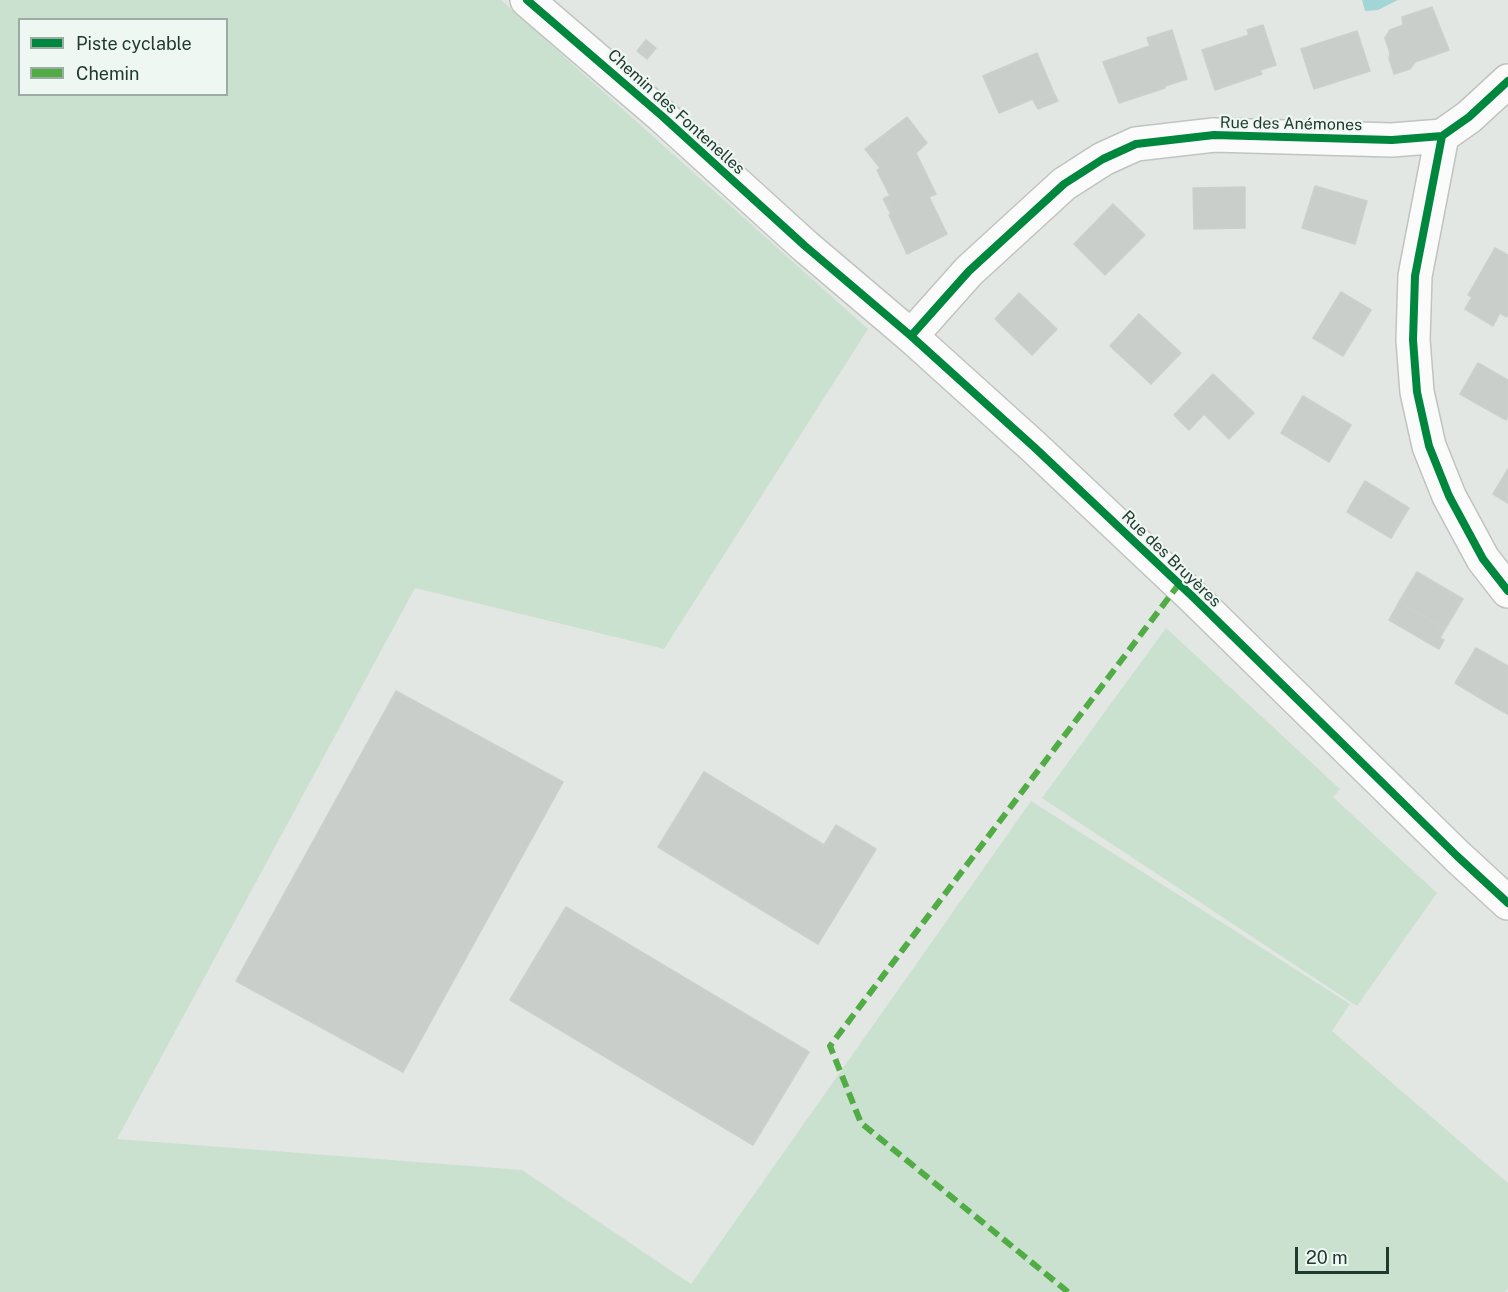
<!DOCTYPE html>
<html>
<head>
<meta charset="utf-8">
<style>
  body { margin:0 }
  #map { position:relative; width:1508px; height:1292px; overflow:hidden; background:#e2e7e4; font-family:"Public Sans",sans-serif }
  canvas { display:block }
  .legend { position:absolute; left:18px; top:18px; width:210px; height:78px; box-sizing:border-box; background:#eff7f2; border:2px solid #9caba4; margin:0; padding:8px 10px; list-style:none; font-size:18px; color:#203a30 }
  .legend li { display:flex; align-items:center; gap:12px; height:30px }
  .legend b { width:30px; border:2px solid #9caba4 }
  .scale { position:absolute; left:1295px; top:1247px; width:94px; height:27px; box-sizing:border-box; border:3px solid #203a30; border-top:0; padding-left:8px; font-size:18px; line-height:21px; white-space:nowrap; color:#203a30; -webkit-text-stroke:4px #eff7f2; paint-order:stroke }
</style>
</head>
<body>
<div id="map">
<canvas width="1508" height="1292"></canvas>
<ul class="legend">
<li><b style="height:8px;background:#00873e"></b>Piste cyclable</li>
<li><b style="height:8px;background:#52ac45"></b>Chemin</li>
</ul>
<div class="scale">20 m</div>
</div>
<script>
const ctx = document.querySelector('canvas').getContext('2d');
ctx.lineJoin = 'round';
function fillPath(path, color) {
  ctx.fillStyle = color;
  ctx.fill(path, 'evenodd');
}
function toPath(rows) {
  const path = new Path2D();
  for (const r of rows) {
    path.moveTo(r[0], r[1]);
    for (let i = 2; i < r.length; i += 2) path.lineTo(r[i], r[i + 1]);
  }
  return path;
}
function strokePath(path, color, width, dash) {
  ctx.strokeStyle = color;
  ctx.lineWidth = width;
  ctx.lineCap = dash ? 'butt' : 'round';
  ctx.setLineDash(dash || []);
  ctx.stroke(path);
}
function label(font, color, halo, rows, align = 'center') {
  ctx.font = font + ' "Public Sans",sans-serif';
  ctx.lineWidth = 4.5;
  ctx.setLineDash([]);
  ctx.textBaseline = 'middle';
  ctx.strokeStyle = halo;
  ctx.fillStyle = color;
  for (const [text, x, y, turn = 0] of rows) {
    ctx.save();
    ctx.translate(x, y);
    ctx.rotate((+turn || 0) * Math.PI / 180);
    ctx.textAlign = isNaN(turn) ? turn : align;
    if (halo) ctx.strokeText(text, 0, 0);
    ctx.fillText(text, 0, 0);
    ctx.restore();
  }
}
fillPath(toPath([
  [0,0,501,0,868,329,664,649,415,588,117,1139,522,1170,691,1284,1031,801,1350,1004,1332,1031,1508,1183,1508,1289,1505,1292,0,1292],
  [20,20,226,20,226,94,20,94],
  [1166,628,1340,789,1333,797,1437,893,1357,1006,1042,798]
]), '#cae1cf');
fillPath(toPath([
  [1362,0,1398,0,1378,10,1365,11]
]), '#a2d6d6');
const building = toPath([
  [1432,7,1449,50,1415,62,1410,69,1394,74,1389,58,1390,53,1385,38,1390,30,1403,25,1402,17,1432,7],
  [1263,25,1276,65,1260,70,1262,74,1215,90,1202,50,1249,35,1247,30,1263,25],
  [1172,30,1187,79,1165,86,1165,88,1119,103,1103,62,1150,46,1147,38,1172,30],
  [1357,31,1370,71,1314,89,1301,49,1357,31],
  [646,40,656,48,647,59,637,51,646,40],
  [1037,53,1054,93,1034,102,1033,99,999,113,983,76,1037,53],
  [1054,93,1058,101,1038,109,1034,102,1054,93],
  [907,117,927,143,916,153,936,194,929,197,947,234,907,254,889,215,894,213,886,197,890,196,877,170,880,168,865,149,907,117],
  [1315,186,1367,201,1355,244,1302,228,1315,186],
  [1245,187,1245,228,1194,229,1193,188,1245,187],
  [886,197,894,213,891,214,883,199,886,197],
  [1113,204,1145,235,1105,275,1074,244,1113,204],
  [1495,248,1508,255,1508,314,1506,317,1500,313,1493,326,1465,309,1472,297,1468,295,1495,248],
  [1341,292,1371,310,1343,356,1313,338,1341,292],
  [1019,293,1057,329,1032,355,995,319,1019,293],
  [1139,314,1181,353,1151,384,1110,346,1139,314],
  [1478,363,1508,380,1508,416,1506,420,1460,394,1478,363],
  [1213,374,1254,413,1229,439,1204,414,1189,430,1174,415,1213,374],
  [1303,396,1351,425,1329,462,1281,433,1303,396],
  [1508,469,1508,503,1493,494,1508,469],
  [1365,481,1409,508,1391,538,1347,512,1365,481],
  [1417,572,1463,599,1445,629,1399,602,1417,572],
  [1399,602,1445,629,1440,638,1444,640,1439,649,1389,620,1399,602],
  [1476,648,1508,666,1508,696,1500,710,1455,683,1476,648],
  [396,691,563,782,403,1072,236,981,396,691],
  [1508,696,1508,714,1500,710,1508,696],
  [704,772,824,845,836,825,876,849,818,944,658,847,704,772],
  [566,907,809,1052,753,1145,510,1000,566,907]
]);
fillPath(building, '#c9cecb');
strokePath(building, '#cad0cd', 1.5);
const street = toPath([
  [527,0,662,116,805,246,911,336,1034,447,1193,597,1457,856,1508,903],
  [1442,136,1415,276,1413,340,1417,392,1429,446,1449,496,1483,559,1508,591],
  [911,336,969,271,1064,184,1103,159,1136,144,1214,135,1392,140,1442,136,1469,117,1508,81]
]);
strokePath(street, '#bfc4c1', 36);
strokePath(street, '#fbfbfb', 33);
strokePath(toPath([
  [1068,1292,861,1123,830,1046,1179,584]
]), '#52ac45', 6, [12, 6]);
strokePath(toPath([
  [527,0,662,116,805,246,911,336,1034,447,1193,597,1457,856,1508,903],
  [1442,136,1415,276,1413,340,1417,392,1429,446,1449,496,1483,559,1508,591],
  [911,336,969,271,1064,184,1103,159,1136,144,1214,135,1392,140,1442,136,1469,117,1508,81]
]), '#00873e', 8);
label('16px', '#203a30', '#eff7f2', [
  ["Chemin des Fontenelles",676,112,42],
  ["Rue des Anémones",1291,124,1],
  ["Rue des Bruyères",1171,559,44]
]);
</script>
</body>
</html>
